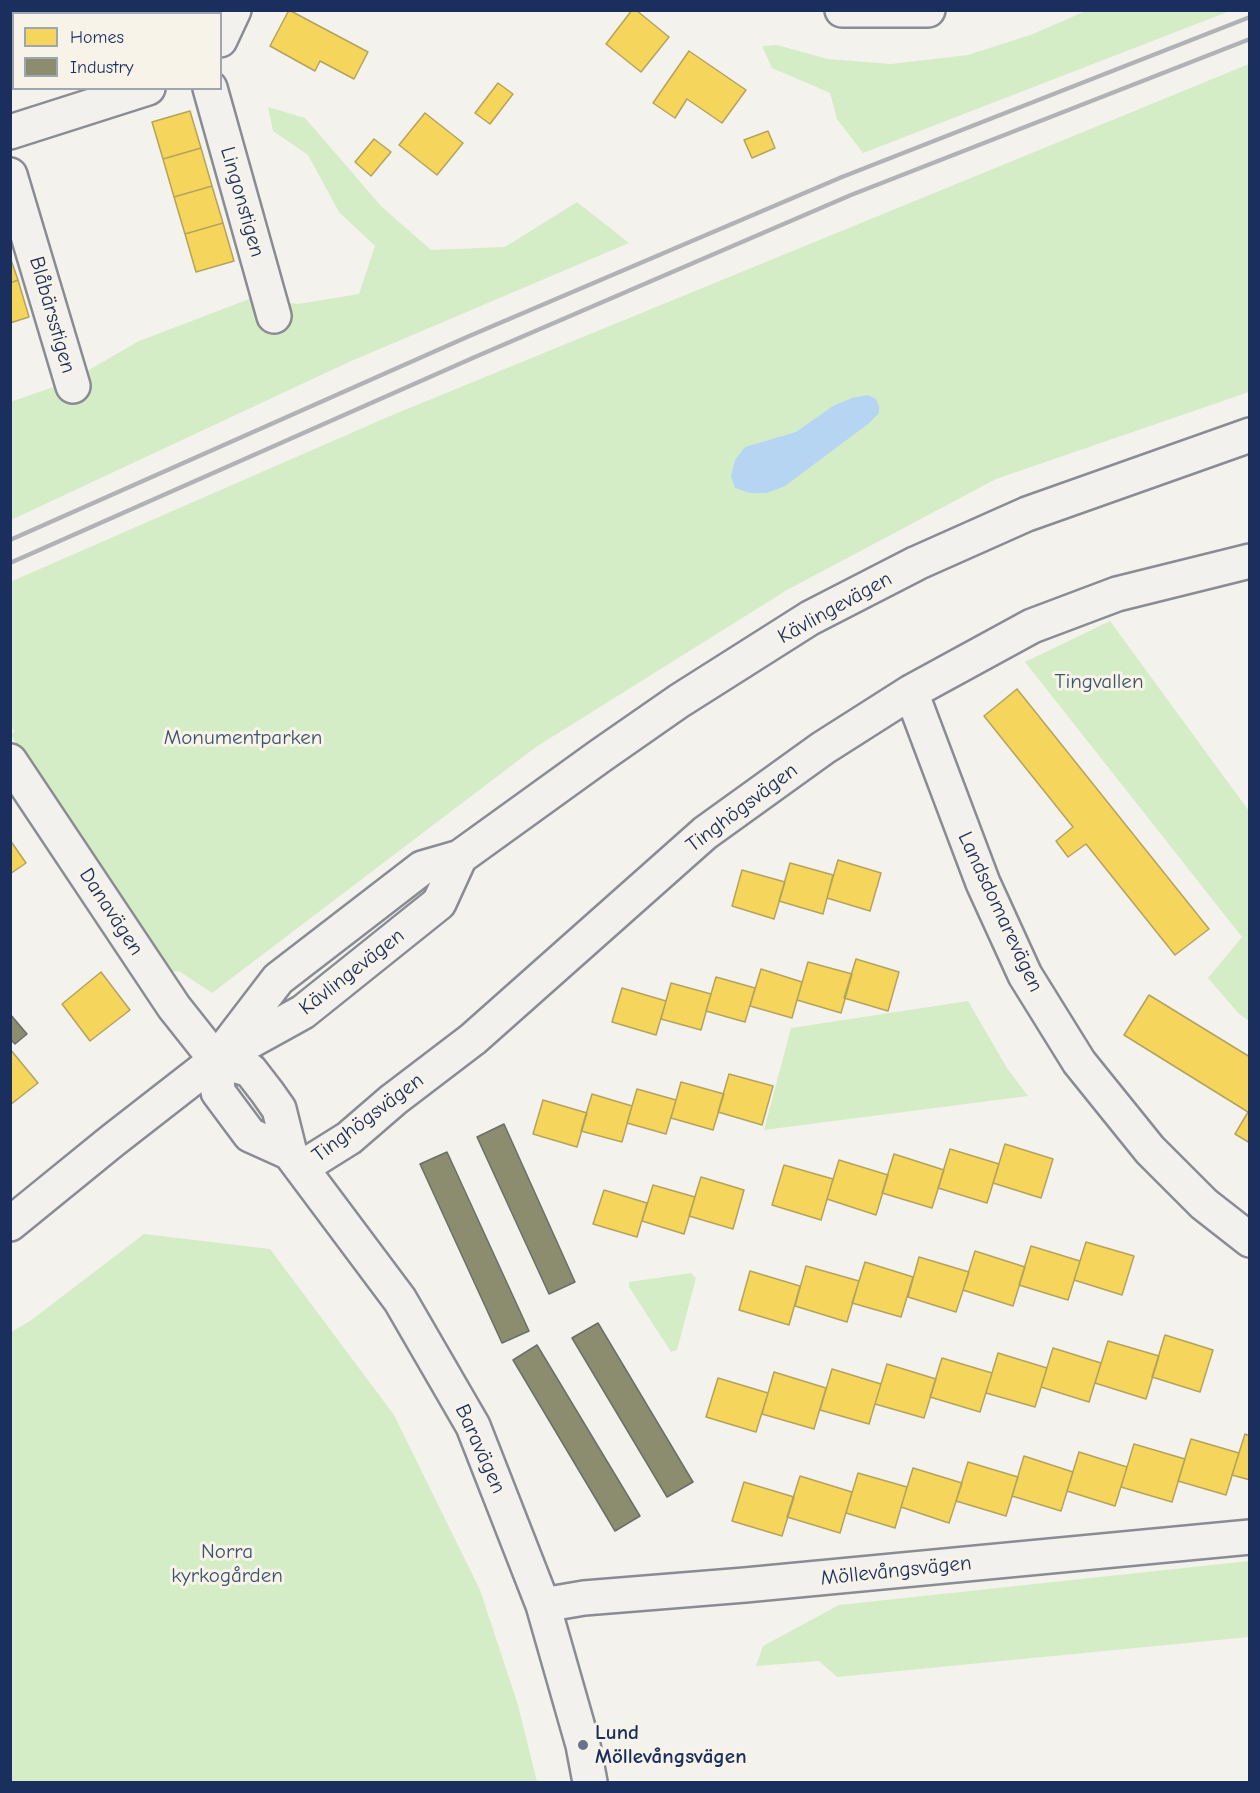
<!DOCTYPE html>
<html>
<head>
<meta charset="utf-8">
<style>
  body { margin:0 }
  #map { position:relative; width:1260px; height:1793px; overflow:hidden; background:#f4f2ec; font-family:"Comic Neue",sans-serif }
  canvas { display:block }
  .frame { position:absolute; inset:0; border:12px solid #1b2f5e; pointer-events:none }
  .legend { position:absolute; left:12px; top:12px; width:210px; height:78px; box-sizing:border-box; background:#f7f3e8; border:2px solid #9fa5b1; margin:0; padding:8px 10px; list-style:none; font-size:18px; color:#1b2f5e }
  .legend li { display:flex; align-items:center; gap:12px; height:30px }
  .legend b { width:30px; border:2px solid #9fa5b1 }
</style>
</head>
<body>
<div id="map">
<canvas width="1260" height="1793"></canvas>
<div class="frame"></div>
<ul class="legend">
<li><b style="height:16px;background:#f6d55c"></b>Homes</li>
<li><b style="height:16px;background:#8c8c6e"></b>Industry</li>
</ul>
</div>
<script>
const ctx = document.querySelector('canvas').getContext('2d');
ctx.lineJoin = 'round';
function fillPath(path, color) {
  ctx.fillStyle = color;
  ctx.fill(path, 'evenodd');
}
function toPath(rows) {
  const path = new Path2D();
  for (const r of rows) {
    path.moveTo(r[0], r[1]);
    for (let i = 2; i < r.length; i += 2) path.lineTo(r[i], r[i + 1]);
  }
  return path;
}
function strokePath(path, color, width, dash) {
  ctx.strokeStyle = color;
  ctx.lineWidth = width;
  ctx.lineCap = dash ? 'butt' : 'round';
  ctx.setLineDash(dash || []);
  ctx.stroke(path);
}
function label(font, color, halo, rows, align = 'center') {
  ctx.font = font + ' "Comic Neue",sans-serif';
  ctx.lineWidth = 6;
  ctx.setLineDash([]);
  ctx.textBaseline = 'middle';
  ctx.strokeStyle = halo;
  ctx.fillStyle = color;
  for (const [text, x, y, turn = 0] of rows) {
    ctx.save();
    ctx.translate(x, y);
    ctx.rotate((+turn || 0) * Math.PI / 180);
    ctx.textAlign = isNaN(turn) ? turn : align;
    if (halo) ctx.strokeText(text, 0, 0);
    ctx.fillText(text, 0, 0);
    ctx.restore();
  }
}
fillPath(toPath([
  [1088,10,1230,11,863,153,837,119,830,93,772,68,762,46,777,45,828,59,891,64,968,55,1033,34],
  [1249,64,1249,392,996,479,787,590,536,747,212,993,179,971,170,972,23,756,11,734,15,732,10,725,10,582,390,416],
  [268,107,305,118,382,207,431,250,505,247,577,202,629,243,349,362,11,520,10,402,68,382,139,341,252,298,298,304,359,294,375,246,339,212,308,155,273,131],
  [1110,621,1249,811,1249,1021,1239,1014,1208,978,1242,937,1025,662],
  [968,1001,1007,1068,1028,1096,764,1130,791,1028],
  [144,1234,270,1249,394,1415,480,1590,518,1705,537,1782,11,1782,11,1332,30,1321],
  [691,1273,696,1278,677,1350,671,1352,629,1287,629,1282],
  [1249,1561,1249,1637,837,1677,819,1661,756,1666,763,1646,839,1605]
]), '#d4edc7');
fillPath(toPath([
  [868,395,876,399,879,406,879,413,868,424,785,486,767,493,750,493,735,488,731,476,735,460,745,447,796,432,833,406,852,398]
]), '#b6d5f3');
const homes = toPath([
  [289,10,368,52,354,79,320,61,315,71,270,46,289,10],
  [632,10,636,10,669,37,641,72,606,44,632,10],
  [689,51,746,90,722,123,687,99,675,118,653,103,689,51],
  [498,83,513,94,490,124,475,113,498,83],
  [190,111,201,148,163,159,152,122,190,111],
  [425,113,463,143,437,175,399,145,425,113],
  [768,131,775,148,752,158,744,140,768,131],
  [374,139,391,152,371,176,355,162,374,139],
  [201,148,212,186,174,197,163,159,201,148],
  [212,186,223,223,185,234,174,197,212,186],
  [223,223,234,261,196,272,185,234,223,223],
  [10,257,18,280,10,283,10,257],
  [18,280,29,317,10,323,10,283,18,280],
  [1017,689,1209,929,1175,955,1086,844,1068,857,1056,841,1073,827,984,716,1017,689],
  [10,840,26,863,10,874,10,840],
  [838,860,881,873,870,911,827,898,838,860],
  [790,863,833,875,823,914,779,901,790,863],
  [742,870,785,882,774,919,732,906,742,870],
  [856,959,899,972,888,1011,844,998,856,959],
  [808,962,852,974,841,1013,797,1000,808,962],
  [761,969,802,982,792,1018,750,1006,761,969],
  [101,972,130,1010,90,1041,62,1004,101,972],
  [716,977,755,988,745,1022,706,1011,716,977],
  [671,983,711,994,701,1030,661,1019,671,983],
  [622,988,666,1001,656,1035,612,1022,622,988],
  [1149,995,1250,1057,1250,1143,1235,1134,1248,1112,1124,1035,1149,995],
  [10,1049,38,1083,10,1105,10,1049],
  [729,1074,773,1086,762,1125,718,1112,729,1074],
  [681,1082,724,1094,713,1130,671,1118,681,1082],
  [637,1089,676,1100,666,1134,627,1123,637,1089],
  [592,1094,632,1106,622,1142,581,1131,592,1094],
  [543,1100,587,1113,577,1147,533,1134,543,1100],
  [1005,1144,1053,1159,1041,1198,993,1183,1005,1144],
  [950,1149,999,1164,987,1203,938,1188,950,1149],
  [894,1154,944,1170,932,1208,882,1193,894,1154],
  [839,1160,888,1175,876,1215,827,1199,839,1160],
  [784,1165,833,1179,821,1220,772,1205,784,1165],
  [701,1177,744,1190,733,1229,689,1216,701,1177],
  [653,1185,695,1197,684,1234,642,1221,653,1185],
  [604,1190,647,1203,637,1237,593,1224,604,1190],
  [1086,1242,1134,1256,1122,1295,1074,1280,1086,1242],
  [1031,1246,1080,1261,1068,1300,1019,1285,1031,1246],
  [975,1251,1025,1267,1013,1306,963,1290,975,1251],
  [919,1257,969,1272,956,1312,908,1297,919,1257],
  [865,1262,913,1277,901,1317,852,1303,865,1262],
  [806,1266,859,1281,847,1322,795,1306,806,1266],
  [750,1271,800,1286,789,1325,739,1310,750,1271],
  [1165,1335,1213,1350,1200,1392,1152,1377,1165,1335],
  [1108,1341,1159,1356,1146,1399,1095,1383,1108,1341],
  [1053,1348,1101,1363,1089,1402,1041,1387,1053,1348],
  [998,1353,1047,1368,1035,1407,986,1393,998,1353],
  [942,1358,992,1373,980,1412,930,1397,942,1358],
  [887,1364,936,1379,924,1418,875,1404,887,1364],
  [832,1369,881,1384,869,1424,820,1410,832,1369],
  [774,1372,826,1388,814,1429,762,1414,774,1372],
  [718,1378,768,1393,756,1432,706,1417,718,1378],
  [1245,1434,1250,1436,1250,1480,1232,1475,1245,1434],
  [1191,1439,1239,1453,1226,1495,1178,1481,1191,1439],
  [1134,1444,1185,1459,1172,1502,1121,1487,1134,1444],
  [1079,1452,1127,1467,1115,1506,1067,1491,1079,1452],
  [1024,1456,1073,1472,1061,1511,1012,1496,1024,1456],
  [968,1462,1018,1477,1006,1516,956,1501,968,1462],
  [913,1468,962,1483,949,1523,901,1507,913,1468],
  [858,1473,907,1487,895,1528,846,1513,858,1473],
  [800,1476,852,1492,840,1533,787,1517,800,1476],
  [744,1482,794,1497,782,1536,732,1521,744,1482]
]);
fillPath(homes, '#f6d55c');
strokePath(homes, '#b4a35d', 1.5);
const industry = toPath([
  [10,1014,27,1034,15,1044,10,1039,10,1014],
  [504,1124,575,1282,549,1294,477,1137,504,1124],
  [447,1152,529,1331,502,1343,420,1164,447,1152],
  [598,1323,693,1482,667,1497,572,1338,598,1323],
  [537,1345,640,1516,615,1531,513,1360,537,1345]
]);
fillPath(industry, '#8c8c6e');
strokePath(industry, '#6a7069', 1.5);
const minor = toPath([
  [220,40,234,10],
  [210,88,274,316],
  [10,132,148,88],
  [10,175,73,386],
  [911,692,983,883,1025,975,1079,1062,1150,1150,1204,1204,1250,1240],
  [10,761,174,1007,216,1060],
  [216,1060,250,1070,267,1092,279,1109,290,1153,400,1300,473,1426,543,1605,583,1745,590,1782],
  [216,1060,218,1092,250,1135,290,1153],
  [301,1168,349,1138,393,1100,473,1039,705,833,823,748,911,692,1032,626,1117,594,1250,561],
  [543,1605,584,1598,745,1585,1250,1537]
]);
const major = toPath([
  [842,10,928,10],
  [216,1060,278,979,422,868,460,857,600,756,679,701,810,618,917,563,1027,514,1250,435],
  [10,1224,112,1141,216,1060,303,1012,439,903,460,857]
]);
strokePath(minor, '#898c92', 38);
strokePath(major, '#898c92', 38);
strokePath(minor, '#f2f1ed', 33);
strokePath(major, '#f2f1ed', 33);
strokePath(toPath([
  [10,540,467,337,842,177,1250,17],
  [10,563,475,357,851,195,1250,39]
]), '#b1b2b5', 4.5);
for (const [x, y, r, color] of [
  [583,1745,6,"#677390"]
]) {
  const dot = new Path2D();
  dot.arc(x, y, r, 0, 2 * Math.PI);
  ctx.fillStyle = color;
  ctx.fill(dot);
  strokePath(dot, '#f7f3e8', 2);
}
label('21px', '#1b2f5e', '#f7f3e8', [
  ["Lingonstigen",242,202,74],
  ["Blåbärsstigen",52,315,74],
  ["Kävlingevägen",835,608,-29],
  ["Tinghögsvägen",742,808,-37],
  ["Danavägen",111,912,57],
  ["Landsdomarevägen",1000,912,65],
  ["Kävlingevägen",352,972,-38],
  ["Tinghögsvägen",368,1118,-37],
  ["Baravägen",480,1449,66],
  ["Möllevångsvägen",896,1571,-6]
]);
label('21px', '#3b546d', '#f7f3e8', [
  ["Tingvallen",1099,682],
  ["Monumentparken",243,738],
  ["Norra",227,1552],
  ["kyrkogården",227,1576]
]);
label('bold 21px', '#1b2f5e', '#f7f3e8', [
  ["Lund",595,1733],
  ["Möllevångsvägen",595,1757]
], 'left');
</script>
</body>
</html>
